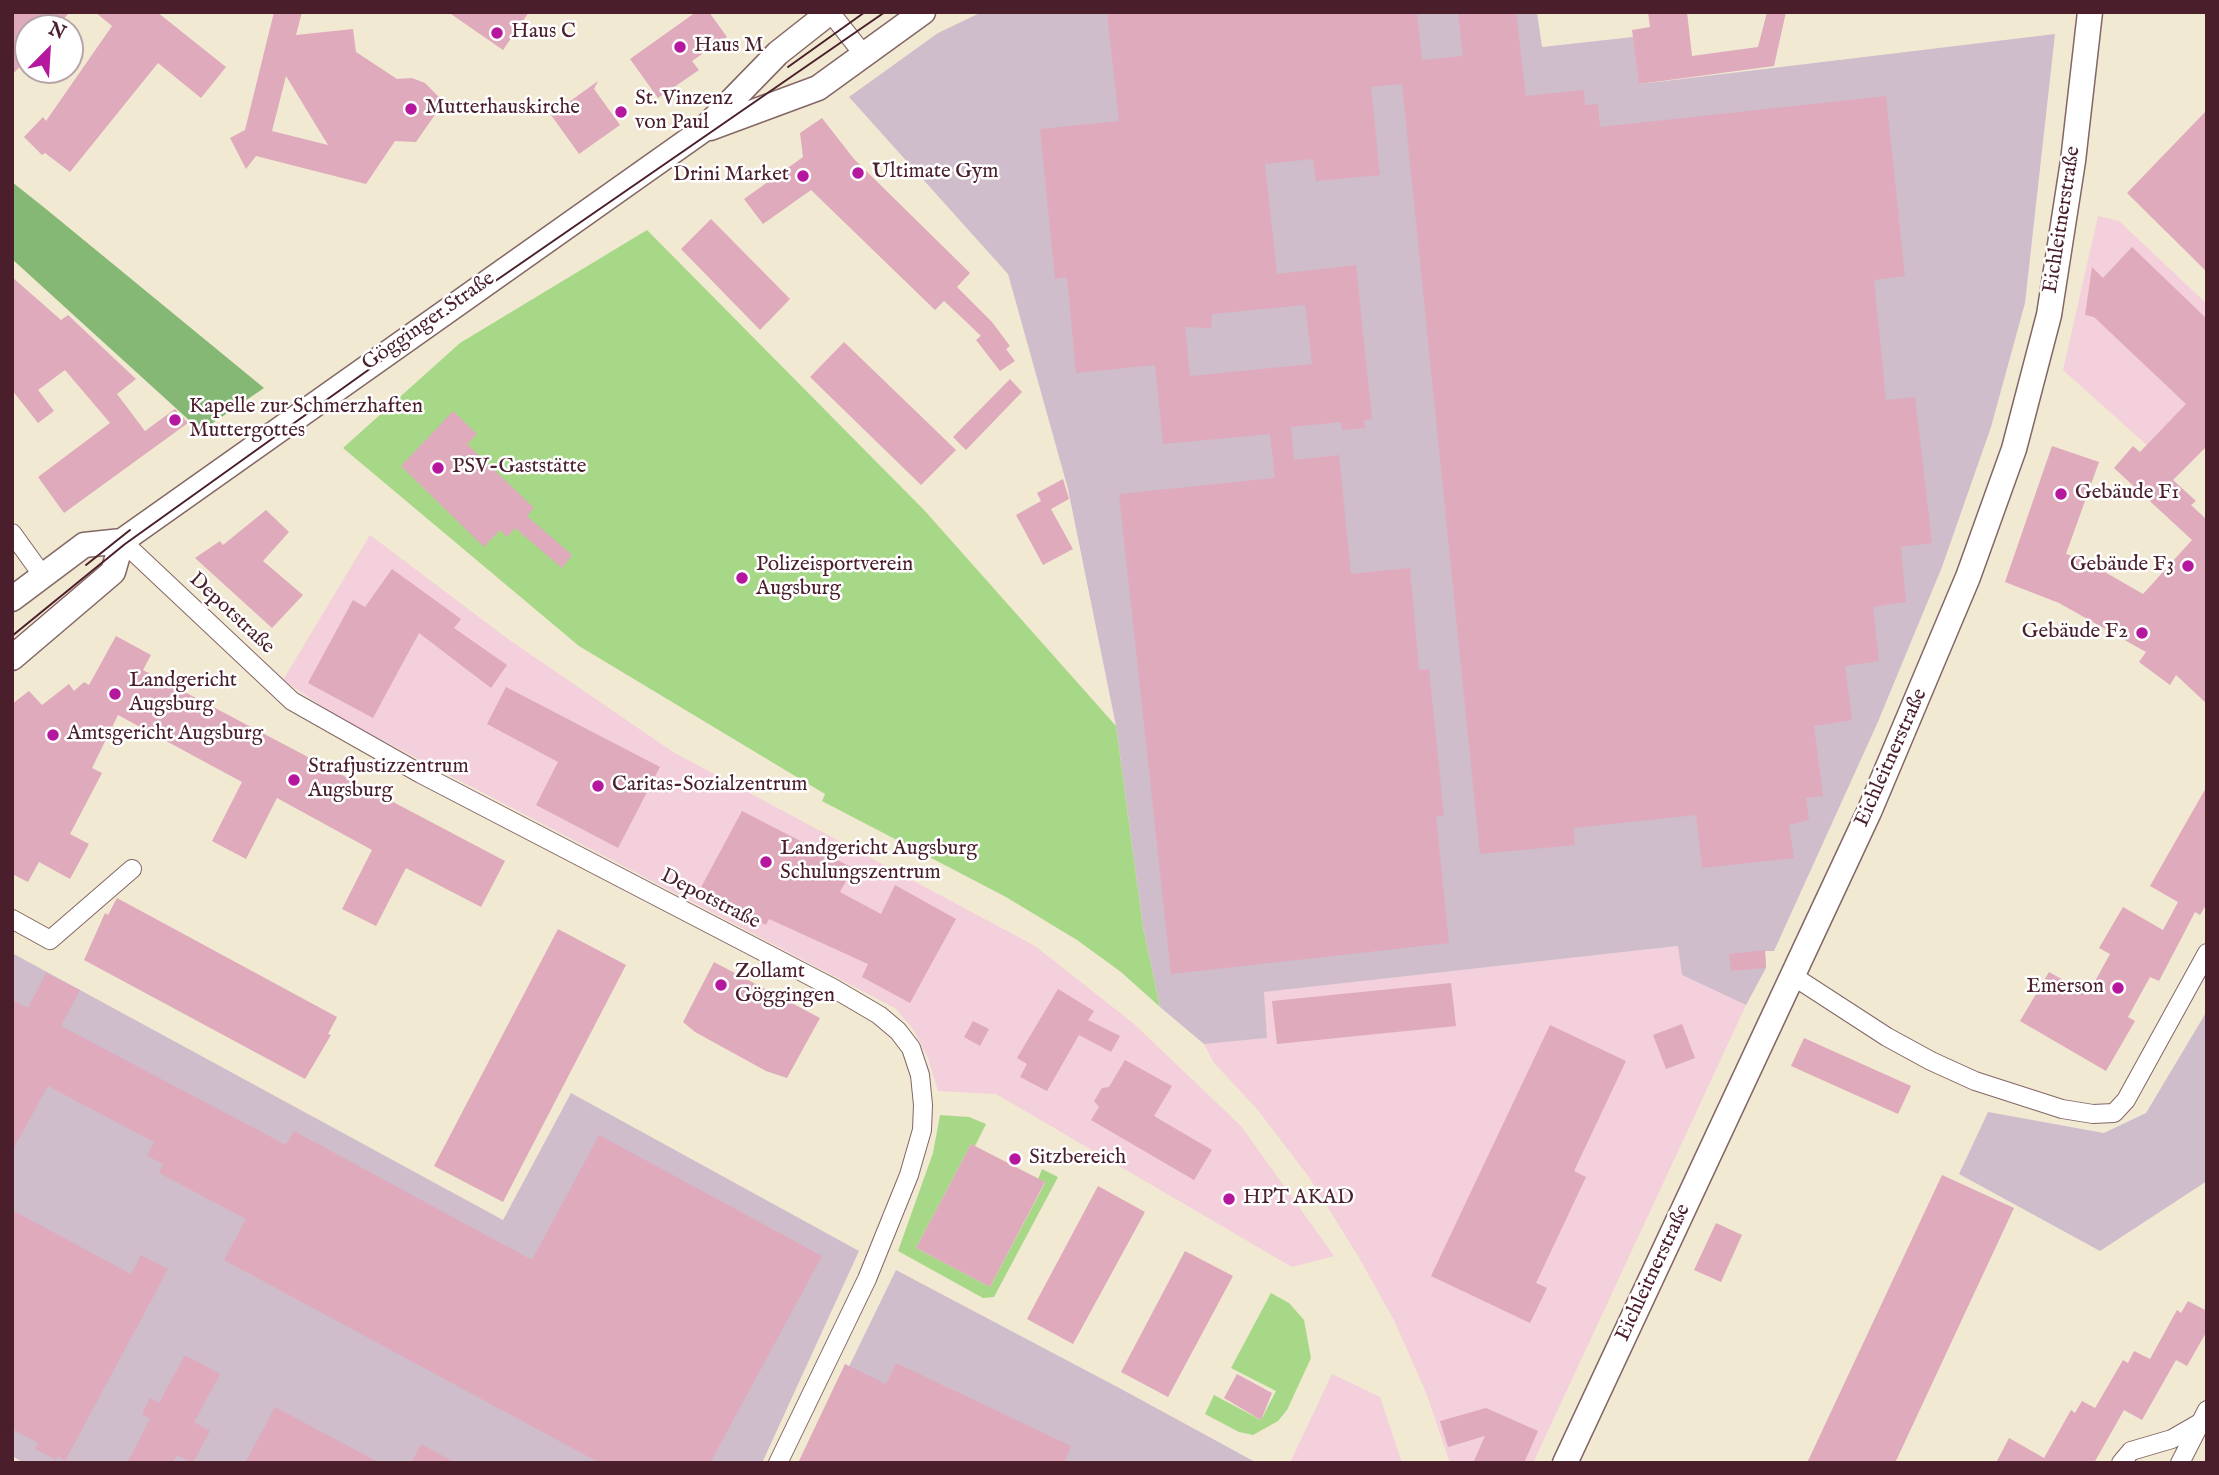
<!DOCTYPE html>
<html>
<head>
<meta charset="utf-8">
<style>
  body { margin:0 }
  #map { position:relative; width:2219px; height:1475px; overflow:hidden; background:#f1e9d2; font-family:"IM FELL English",serif }
  canvas { display:block }
  .frame { position:absolute; inset:0; border:14px solid #4a1f2b; pointer-events:none }
  .north { position:absolute; left:14px; top:14px; width:70px; height:70px; box-sizing:border-box; background:#fff; border:2px solid #b7a5aa; border-radius:50%; rotate:24deg; font-size:19px; font-weight:700; line-height:28px; text-align:center; color:#4a1f2b }
  .north::after { content:''; display:block; margin:auto; width:24px; height:32px; background:#b5179e; clip-path:polygon(50% 0,100% 100%,50% 72%,0 100%) }
</style>
</head>
<body>
<div id="map">
<canvas width="2219" height="1475"></canvas>
<div class="frame"></div>
<div class="north">N</div>
</div>
<script>
const ctx = document.querySelector('canvas').getContext('2d');
ctx.lineJoin = 'round';
function fillPath(path, color) {
  ctx.fillStyle = color;
  ctx.fill(path, 'evenodd');
}
function toPath(rows) {
  const path = new Path2D();
  for (const r of rows) {
    path.moveTo(r[0], r[1]);
    for (let i = 2; i < r.length; i += 2) path.lineTo(r[i], r[i + 1]);
  }
  return path;
}
function strokePath(path, color, width, dash) {
  ctx.strokeStyle = color;
  ctx.lineWidth = width;
  ctx.lineCap = dash ? 'butt' : 'round';
  ctx.setLineDash(dash || []);
  ctx.stroke(path);
}
function label(font, color, halo, rows, align = 'center') {
  ctx.font = font + ' "IM FELL English",serif';
  ctx.lineWidth = 5;
  ctx.setLineDash([]);
  ctx.textBaseline = 'middle';
  ctx.strokeStyle = halo;
  ctx.fillStyle = color;
  for (const [text, x, y, turn = 0] of rows) {
    ctx.save();
    ctx.translate(x, y);
    ctx.rotate((+turn || 0) * Math.PI / 180);
    ctx.textAlign = isNaN(turn) ? turn : align;
    if (halo) ctx.strokeText(text, 0, 0);
    ctx.fillText(text, 0, 0);
    ctx.restore();
  }
}
fillPath(toPath([
  [2098,216,2119,221,2207,304,2207,446,2179,474,2063,370],
  [370,535,508,639,673,752,1035,946,1133,1023,1241,1126,1334,1256,1292,1267,996,1094,938,1091,928,1058,913,1029,895,1008,338,717,283,680],
  [1679,946,1682,975,1746,1005,1533,1463,1450,1463,1427,1395,1394,1320,1358,1256,1309,1177,1257,1109,1214,1063,1204,1044,1267,1038,1263,992],
  [1332,1374,1380,1397,1402,1463,1290,1463]
]), '#f4cfdc');
fillPath(toPath([
  [982,12,1537,12,1542,47,1633,37,1640,84,2055,34,2025,303,1991,427,1942,567,1877,724,1774,951,1765,951,1766,968,1746,1005,1682,975,1678,946,1264,992,1267,1038,1204,1044,1160,1007,1143,927,1116,726,1068,489,1008,274,849,97,938,33],
  [12,953,503,1220,571,1093,859,1251,762,1463,24,1463,12,1456],
  [2207,1011,2207,1181,2100,1251,1959,1174,1988,1112,2104,1133,2146,1113],
  [896,1270,1123,1390,1257,1463,802,1463]
]), '#d0bdcc');
fillPath(toPath([
  [647,230,925,511,1116,726,1143,927,1160,1007,1121,972,1077,940,1006,897,822,801,825,794,579,646,343,448,460,343],
  [940,1115,969,1117,986,1124,975,1146,971,1144,916,1248,973,1278,990,1287,1045,1183,1038,1179,1042,1169,1058,1177,994,1297,983,1298,898,1251,933,1153],
  [1271,1293,1289,1303,1304,1320,1311,1358,1287,1410,1278,1421,1253,1435,1239,1432,1205,1414,1214,1395,1261,1420,1276,1391,1231,1368]
]), '#a7d887');
fillPath(toPath([
  [12,182,46,209,264,388,201,431,12,259]
]), '#85b874');
fillPath(toPath([
  [12,12,70,12,55,28,28,28,28,58,12,75],
  [95,12,157,12,226,67,201,98,158,63,70,172,45,153,42,155,24,137,43,117,46,121,112,26],
  [274,12,302,12,296,35,353,29,356,52,397,79,412,78,425,83,440,98,441,106,416,142,395,141,366,184,256,156,246,169,230,138,245,130],
  [286,76,328,145,272,131],
  [448,12,529,12,503,50],
  [696,12,709,12,727,37,692,61,699,70,658,98,630,59],
  [1107,12,1417,12,1422,60,1463,56,1458,12,1516,12,1526,96,1584,90,1585,105,1598,104,1600,127,1886,96,1905,276,1874,280,1886,400,1915,397,1932,543,1901,547,1906,602,1873,607,1879,661,1845,666,1852,720,1814,726,1823,796,1806,798,1809,820,1789,825,1794,858,1702,868,1696,815,1574,828,1575,845,1480,854,1402,84,1371,87,1380,175,1316,181,1313,159,1265,164,1277,274,1356,265,1372,419,1364,420,1365,428,1342,430,1341,422,1291,427,1294,460,1339,455,1351,574,1410,568,1419,670,1429,669,1444,816,1436,816,1449,943,1171,974,1119,494,1275,478,1270,434,1163,444,1155,365,1076,373,1067,277,1055,279,1040,129,1119,121],
  [1305,305,1312,364,1190,376,1185,327,1211,328,1212,314],
  [1648,12,1687,12,1692,56,1758,47,1767,12,1786,12,1774,66,1639,84,1632,30,1650,27],
  [598,81,594,89,620,125,579,154,551,115],
  [2207,110,2207,272,2127,193],
  [822,118,854,159,970,273,957,287,992,322,1010,346,1006,349,1015,361,1000,371,976,340,981,336,959,315,944,301,935,310,811,190,763,224,744,199,803,157,800,133],
  [711,219,790,299,760,330,681,249],
  [2132,247,2207,319,2207,446,2173,480,2196,501,2191,505,2207,520,2207,704,2176,675,2170,685,2139,662,2146,652,2059,603,2005,582,2052,446,2099,462,2066,554,2084,560,2143,594,2192,540,2114,468,2133,446,2140,452,2186,404,2094,317,2085,315,2092,267,2103,278],
  [12,277,61,320,68,315,136,379,117,394,145,431,175,409,188,423,64,513,38,477,110,423,65,370,38,390,54,411,38,423,12,390],
  [844,342,956,450,921,485,810,377],
  [1010,379,1022,392,966,450,953,437],
  [453,411,477,434,467,444,534,508,527,516,572,555,562,568,515,528,507,537,500,530,484,547,401,466],
  [1063,479,1069,499,1051,509,1073,549,1043,565,1016,515,1041,501,1037,493],
  [266,510,289,532,263,561,303,595,272,628,195,558,220,541,223,545],
  [392,569,461,619,454,628,507,665,491,688,419,633,373,718,308,683,353,600,365,607],
  [116,636,151,655,143,670,505,861,481,907,406,868,376,926,342,909,372,850,277,798,246,859,212,841,242,782,118,715,92,768,102,773,70,834,89,844,70,879,39,862,28,882,12,874,12,704,29,691,42,705,69,684,74,691,84,682,89,685],
  [506,687,660,767,618,848,536,805,558,762,487,724],
  [2207,786,2207,903,2200,915,2195,912,2159,981,2150,977,2128,1017,2135,1021,2106,1071,2020,1021,2049,972,2088,994,2110,954,2099,948,2123,907,2163,930,2178,902,2150,886],
  [742,811,853,868,840,892,881,914,895,885,956,919,910,1003,862,977,868,964,769,919,766,925,699,891],
  [117,898,337,1017,328,1034,331,1035,305,1079,84,960,105,913,108,915],
  [558,929,626,965,503,1202,434,1166],
  [1765,950,1766,968,1731,971,1729,954],
  [714,962,820,1018,787,1078,766,1071,695,1032,683,1022],
  [46,973,80,990,61,1026,286,1145,294,1131,532,1260,599,1135,822,1256,710,1463,600,1463,224,1260,246,1219,159,1173,163,1164,147,1156,154,1142,48,1086,12,1151,12,1000,28,1008],
  [1451,983,1456,1026,1277,1044,1272,1001],
  [1058,989,1094,1011,1088,1020,1120,1036,1111,1052,1079,1035,1047,1091,1020,1077,1027,1064,1017,1058],
  [973,1021,989,1029,980,1046,964,1037],
  [1682,1024,1695,1058,1666,1069,1653,1035],
  [1550,1025,1626,1061,1574,1171,1586,1177,1536,1283,1547,1288,1530,1323,1431,1276],
  [1804,1038,1911,1086,1898,1114,1791,1066],
  [1125,1060,1172,1086,1154,1116,1212,1150,1194,1180,1091,1120,1099,1107,1094,1101,1102,1088,1109,1087],
  [971,1144,1045,1182,990,1287,916,1248],
  [1942,1175,2014,1208,1895,1463,1807,1463],
  [1098,1186,1145,1212,1073,1344,1027,1319],
  [12,1210,131,1274,141,1255,168,1269,65,1461,58,1456,56,1460,35,1449,38,1443,12,1429],
  [1716,1223,1742,1235,1721,1282,1694,1270],
  [1185,1251,1233,1276,1168,1397,1121,1372],
  [2188,1301,2207,1311,2207,1331,2187,1366,2176,1360,2142,1420,2124,1410,2094,1463,1996,1463,2009,1438,2044,1458,2071,1410,2075,1413,2082,1401,2095,1408,2123,1360,2128,1363,2134,1351,2150,1359,2177,1310,2181,1313],
  [185,1355,220,1374,194,1422,210,1431,193,1463,177,1455,173,1463,127,1463,150,1419,142,1414,150,1398,159,1403],
  [896,1363,1071,1446,1064,1463,798,1463,845,1364,886,1384],
  [1237,1374,1272,1393,1261,1420,1224,1398],
  [275,1407,333,1438,380,1463,245,1463],
  [1486,1408,1538,1431,1524,1463,1473,1463,1485,1436,1448,1447,1440,1421],
  [421,1444,456,1463,411,1463]
]), '#deaabc');
const street = toPath([
  [830,12,864,55],
  [12,533,43,576],
  [122,541,292,701,421,774,833,988,879,1015,898,1031,911,1048,920,1075,923,1105,922,1130,909,1175,867,1279,778,1463],
  [12,919,50,940,132,869],
  [1793,976,1887,1037,1931,1061,1975,1081,2062,1109,2093,1114,2114,1113,2126,1100,2207,953],
  [2121,1463,2131,1451,2172,1439,2198,1424],
  [2180,1463,2207,1410]
]);
const secondary = toPath([
  [710,128,818,88,923,12],
  [12,599,84,545,122,541,703,130,778,53,830,12],
  [12,658,113,572,122,541],
  [1565,1463,1869,812,1968,577,2014,449,2049,315,2073,161,2090,12]
]);
strokePath(street, '#846665', 20);
strokePath(secondary, '#846665', 27);
strokePath(street, '#fff', 18);
strokePath(secondary, '#fff', 24);
strokePath(toPath([
  [788,67,865,12],
  [86,565,130,530],
  [12,636,125,544,420,333,885,12]
]), '#4a1f2b', 2);
for (const [x, y, r, color] of [
  [497,33,7,"#b5179e"],
  [680,47,7,"#b5179e"],
  [411,109,7,"#b5179e"],
  [621,112,7,"#b5179e"],
  [858,173,7,"#b5179e"],
  [803,176,7,"#b5179e"],
  [175,420,7,"#b5179e"],
  [438,468,7,"#b5179e"],
  [2061,494,7,"#b5179e"],
  [2188,566,7,"#b5179e"],
  [742,578,7,"#b5179e"],
  [2142,633,7,"#b5179e"],
  [115,694,7,"#b5179e"],
  [53,735,7,"#b5179e"],
  [294,780,7,"#b5179e"],
  [598,786,7,"#b5179e"],
  [766,862,7,"#b5179e"],
  [721,985,7,"#b5179e"],
  [2118,988,7,"#b5179e"],
  [1015,1159,7,"#b5179e"],
  [1229,1199,7,"#b5179e"]
]) {
  const dot = new Path2D();
  dot.arc(x, y, r, 0, 2 * Math.PI);
  ctx.fillStyle = color;
  ctx.fill(dot);
  strokePath(dot, '#fff', 2.5);
}
label('21px', '#4a1f2b', '#fff', [
  ["Haus C",511,33],
  ["Haus M",694,47],
  ["St. Vinzenz",635,100],
  ["von Paul",635,124],
  ["Mutterhauskirche",425,109],
  ["Ultimate Gym",872,173],
  ["Drini Market",789,176,"right"],
  ["Kapelle zur Schmerzhaften",189,408],
  ["Muttergottes",189,432],
  ["PSV-Gaststätte",452,468],
  ["Gebäude F1",2075,494],
  ["Polizeisportverein",756,566],
  ["Augsburg",756,590],
  ["Gebäude F3",2174,566,"right"],
  ["Gebäude F2",2128,633,"right"],
  ["Landgericht",129,682],
  ["Augsburg",129,706],
  ["Amtsgericht Augsburg",67,735],
  ["Strafjustizzentrum",308,768],
  ["Augsburg",308,792],
  ["Caritas-Sozialzentrum",612,786],
  ["Landgericht Augsburg",780,850],
  ["Schulungszentrum",780,874],
  ["Zollamt",735,973],
  ["Göggingen",735,997],
  ["Emerson",2104,988,"right"],
  ["Sitzbereich",1029,1159],
  ["HPT AKAD",1243,1199]
], 'left');
label('21px', '#4a1f2b', '#fff', [
  ["Eichleitnerstraße",2063,220,-81],
  ["Gögginger Straße",429,322,-35],
  ["Depotstraße",231,614,43],
  ["Eichleitnerstraße",1892,758,-66],
  ["Depotstraße",710,900,27],
  ["Eichleitnerstraße",1654,1273,-65]
]);
</script>
</body>
</html>
